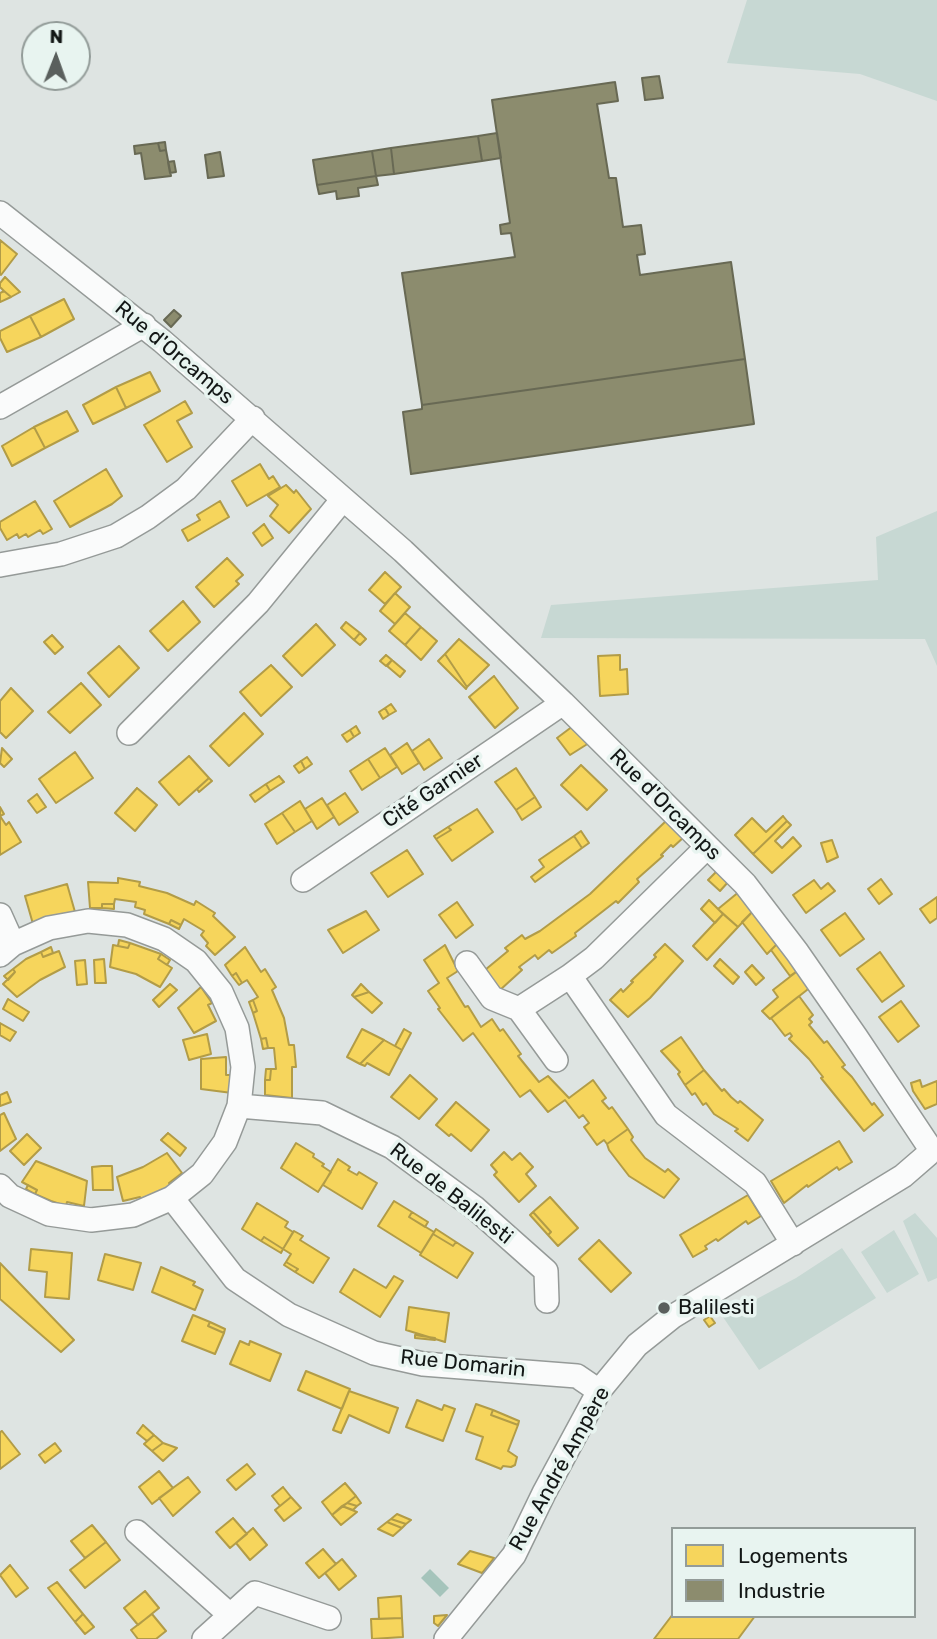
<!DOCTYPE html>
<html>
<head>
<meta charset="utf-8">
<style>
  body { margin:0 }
  #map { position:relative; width:937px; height:1639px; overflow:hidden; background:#dee4e2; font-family:Rubik,sans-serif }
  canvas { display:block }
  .legend { position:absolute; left:671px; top:1527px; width:245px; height:91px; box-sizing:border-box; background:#e8f4f0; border:2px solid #939c99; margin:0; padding:9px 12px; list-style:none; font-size:21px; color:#131716 }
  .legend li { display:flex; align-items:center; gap:14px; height:35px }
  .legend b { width:35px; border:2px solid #939c99 }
  .north { position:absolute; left:21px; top:21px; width:70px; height:70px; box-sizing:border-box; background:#e8f4f0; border:2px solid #939c99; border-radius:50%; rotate:1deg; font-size:19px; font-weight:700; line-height:28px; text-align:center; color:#131716 }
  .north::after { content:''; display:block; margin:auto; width:24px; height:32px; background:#5a5f5d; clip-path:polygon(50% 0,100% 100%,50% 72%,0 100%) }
</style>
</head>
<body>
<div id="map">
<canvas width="937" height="1639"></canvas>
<ul class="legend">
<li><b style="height:19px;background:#f6d55c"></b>Logements</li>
<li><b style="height:19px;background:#8c8c6e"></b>Industrie</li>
</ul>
<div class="north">N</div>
</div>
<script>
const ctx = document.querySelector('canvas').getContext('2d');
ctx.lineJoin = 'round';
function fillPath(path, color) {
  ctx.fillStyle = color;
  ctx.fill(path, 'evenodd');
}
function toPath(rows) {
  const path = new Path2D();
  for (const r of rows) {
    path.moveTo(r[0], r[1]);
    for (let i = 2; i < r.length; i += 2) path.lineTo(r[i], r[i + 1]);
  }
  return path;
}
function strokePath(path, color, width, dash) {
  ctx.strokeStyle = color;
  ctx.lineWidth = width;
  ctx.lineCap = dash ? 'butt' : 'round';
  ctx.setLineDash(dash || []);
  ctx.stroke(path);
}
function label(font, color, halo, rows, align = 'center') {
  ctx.font = font + ' Rubik,sans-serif';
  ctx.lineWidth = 7;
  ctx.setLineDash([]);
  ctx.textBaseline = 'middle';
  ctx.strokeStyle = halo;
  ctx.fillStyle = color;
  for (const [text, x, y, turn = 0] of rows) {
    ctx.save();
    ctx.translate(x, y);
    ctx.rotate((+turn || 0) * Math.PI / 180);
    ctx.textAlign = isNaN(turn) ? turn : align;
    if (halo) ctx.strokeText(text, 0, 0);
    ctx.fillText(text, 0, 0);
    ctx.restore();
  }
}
fillPath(toPath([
  [747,0,937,0,937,101,860,74,727,63],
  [937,511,937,666,925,639,541,638,551,605,878,580,876,537],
  [915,1213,937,1238,937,1278,928,1282,903,1221],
  [894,1230,919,1274,887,1293,861,1252],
  [842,1248,876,1298,759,1370,723,1317,796,1278]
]), '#c7d8d3');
fillPath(toPath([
  [430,1569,449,1588,440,1597,421,1578]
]), '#a5c4bb');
const homes = toPath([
  [0,240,17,254,1,275,0,274,0,240],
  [5,277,20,292,11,297,4,291,0,287,0,283,5,277],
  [4,291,11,297,0,302,0,293,4,291],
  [64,299,74,319,41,337,30,316,64,299],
  [30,316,41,337,7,352,0,338,0,331,30,316],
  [150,372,160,391,126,408,116,387,150,372],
  [116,387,126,408,93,424,83,405,116,387],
  [185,401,192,413,177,421,192,447,167,462,144,425,185,401],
  [67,411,78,431,45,448,34,427,67,411],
  [34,427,45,448,12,466,2,446,34,427],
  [260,464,269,479,273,476,280,487,247,506,232,481,260,464],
  [106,469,122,496,112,504,70,527,54,501,106,469],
  [286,485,294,493,296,490,311,509,289,533,270,516,278,505,268,496,286,485],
  [35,501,52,529,43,534,40,530,28,537,26,534,19,538,17,534,7,540,0,528,0,522,35,501],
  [220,501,229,517,188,541,182,530,200,520,197,515,220,501],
  [264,524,273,538,262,546,253,533,264,524],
  [227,558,243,575,236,581,239,584,214,607,196,587,227,558],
  [385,572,401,587,385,604,369,590,385,572],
  [395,593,410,607,395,624,380,611,395,593],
  [183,601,200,622,168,651,150,631,183,601],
  [405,613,421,627,405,645,389,631,405,613],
  [346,622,360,633,354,640,341,628,346,622],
  [316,624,335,645,302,676,283,656,316,624],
  [421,627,437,641,421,660,405,645,421,627],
  [360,633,366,639,360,645,354,640,360,633],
  [52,635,63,647,55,654,44,642,52,635],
  [459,639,489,665,467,687,445,654,459,639],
  [119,646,139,668,109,697,88,673,119,646],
  [445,654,467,687,466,689,438,661,445,654],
  [386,655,392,660,386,666,380,661,386,655],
  [620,655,620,670,627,669,628,694,600,696,598,656,620,655],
  [392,660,405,671,400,677,387,666,392,660],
  [271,665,292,687,261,716,240,692,271,665],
  [494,676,518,708,495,728,469,697,494,676],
  [81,683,101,705,70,733,48,712,81,683],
  [11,688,33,711,6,738,0,732,0,701,11,688],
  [391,704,396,711,389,715,385,708,391,704],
  [385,708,389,715,383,719,379,712,385,708],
  [244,713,263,734,229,766,210,746,244,713],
  [356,726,360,733,354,737,350,730,356,726],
  [573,726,589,743,570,755,557,738,573,726],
  [350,730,354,737,347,742,342,735,350,730],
  [429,739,442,758,424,770,412,751,429,739],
  [407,743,419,763,402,774,390,755,407,743],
  [2,748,12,759,4,767,0,763,2,748],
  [385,748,397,767,380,778,368,759,385,748],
  [75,752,93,778,56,803,39,779,75,752],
  [189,756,209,778,179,805,159,782,189,756],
  [307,757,312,764,305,769,301,761,307,757],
  [368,759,380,778,362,790,350,771,368,759],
  [301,761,305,769,299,773,294,766,301,761],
  [581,765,607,790,587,810,561,785,581,765],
  [516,768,535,797,516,810,495,782,516,768],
  [279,776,284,782,270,791,266,784,279,776],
  [209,778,212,781,199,792,197,789,209,778],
  [266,784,270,791,255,802,250,795,266,784],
  [137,788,157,805,135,831,115,813,137,788],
  [345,793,358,812,339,825,327,805,345,793],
  [37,794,46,807,37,813,28,801,37,794],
  [535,797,541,807,522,820,516,810,535,797],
  [322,798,334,817,317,829,305,809,322,798],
  [300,801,312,821,295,832,282,813,300,801],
  [0,807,4,814,0,816,6,825,9,822,21,842,0,855,0,807],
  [477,809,493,832,452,861,436,839,451,830,448,827,477,809],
  [282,813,295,832,277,844,265,824,282,813],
  [783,816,787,821,753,854,735,835,752,818,766,832,783,816],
  [667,820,684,837,673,847,671,845,661,855,663,856,637,879,639,882,618,903,616,901,575,933,576,936,552,953,549,950,538,959,535,955,519,967,522,970,500,990,485,970,508,951,505,948,522,935,525,939,540,931,590,894,667,820],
  [787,821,791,825,775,841,782,848,793,837,801,846,772,873,753,854,787,821],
  [448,827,451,830,436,839,434,836,448,827],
  [581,831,589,843,582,848,574,836,581,831],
  [574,836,582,848,535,882,531,877,544,867,539,860,574,836],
  [832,840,838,857,827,862,821,843,832,840],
  [407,850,423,874,388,897,371,873,407,850],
  [718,870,729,881,720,891,708,880,718,870],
  [118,878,140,882,139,886,167,893,194,905,196,901,215,913,213,916,235,937,215,955,206,946,208,943,201,935,204,931,184,919,181,925,171,920,169,924,144,914,145,910,135,907,136,902,115,899,114,904,102,904,102,908,90,908,88,882,118,883,118,878],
  [881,879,892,894,879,904,868,889,881,879],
  [814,880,821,889,828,883,835,891,806,913,793,895,814,880],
  [67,884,75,912,33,924,25,896,67,884],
  [740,891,755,909,738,927,718,909,740,891],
  [937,897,937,918,930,923,920,909,937,897],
  [709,900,723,914,715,923,701,909,709,900],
  [457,902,473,925,456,938,439,915,457,902],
  [102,904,114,904,114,909,102,908,102,904],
  [755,909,780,941,767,954,742,922,755,909],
  [366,911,379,930,343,953,328,930,366,911],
  [845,913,864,939,840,956,821,930,845,913],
  [723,914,738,927,707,960,693,946,723,914],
  [171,920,181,925,179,929,169,924,171,920],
  [119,940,130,943,128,948,118,946,119,940],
  [780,941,800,969,790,976,771,950,780,941],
  [130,943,161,954,158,959,172,968,160,987,136,974,110,967,113,945,128,948,130,943],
  [665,944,683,961,650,998,628,1017,610,1000,621,989,623,992,633,982,631,981,656,957,654,955,665,944],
  [445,945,458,971,447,978,465,1007,468,1006,481,1027,492,1019,500,1031,503,1029,521,1054,518,1056,539,1082,548,1076,569,1098,593,1080,606,1098,602,1101,609,1109,612,1107,628,1129,607,1144,604,1140,597,1145,584,1127,589,1123,583,1115,579,1118,565,1100,548,1112,530,1090,520,1097,473,1033,463,1041,438,1009,440,1008,428,991,439,983,424,960,445,945],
  [51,947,53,953,43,957,41,952,51,947],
  [245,947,261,972,265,969,276,987,272,990,284,1018,289,1045,294,1045,296,1067,292,1067,292,1098,265,1095,265,1080,270,1080,271,1069,276,1069,274,1048,268,1048,266,1038,261,1039,253,1013,257,1011,253,1000,258,997,247,980,242,983,236,973,232,976,225,965,245,947],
  [59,951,65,967,40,980,17,997,3,984,15,972,13,969,26,959,41,952,43,957,59,951],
  [880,952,904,986,882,1002,857,969,880,952],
  [161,954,170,960,167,965,158,959,161,954],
  [104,959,106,983,95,983,94,960,104,959],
  [720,959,739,977,733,984,714,966,720,959],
  [85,960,87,984,77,985,75,961,85,960],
  [752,965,764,978,756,985,745,972,752,965],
  [13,969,15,972,8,980,4,976,13,969],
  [800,969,812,986,770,1019,762,1011,778,997,773,990,800,969],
  [236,973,242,983,239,985,232,976,236,973],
  [170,984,177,990,159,1007,153,1000,170,984],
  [361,984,369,992,354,997,352,995,361,984],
  [201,987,212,1003,208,1005,216,1021,194,1033,178,1008,201,987],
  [369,992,382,1003,372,1013,354,997,369,992],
  [799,996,813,1015,809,1019,812,1022,809,1025,824,1043,827,1041,845,1065,842,1067,852,1077,872,1105,874,1103,883,1115,864,1131,821,1078,823,1077,809,1059,789,1039,792,1036,790,1033,785,1036,771,1018,799,996],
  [8,999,29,1012,23,1021,3,1009,8,999],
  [253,1000,257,1011,253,1013,249,1002,253,1000],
  [901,1001,919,1026,898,1042,879,1017,901,1001],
  [0,1023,16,1032,10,1041,0,1035,0,1023],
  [362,1029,384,1040,360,1064,347,1057,362,1029],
  [404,1029,411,1033,402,1050,395,1046,404,1029],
  [207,1034,211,1054,189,1060,183,1040,207,1034],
  [681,1037,704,1070,685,1085,678,1074,680,1072,661,1051,681,1037],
  [266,1038,268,1048,263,1049,261,1039,266,1038],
  [384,1040,402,1050,389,1075,367,1063,365,1066,360,1064,384,1040],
  [226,1057,226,1075,232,1075,232,1093,201,1089,201,1059,226,1057],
  [266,1069,271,1069,270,1080,265,1080,266,1069],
  [704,1070,722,1091,724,1089,731,1097,738,1103,740,1101,763,1120,748,1141,735,1131,738,1129,714,1114,706,1103,703,1105,695,1093,692,1095,685,1085,704,1070],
  [410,1075,437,1099,419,1119,391,1097,410,1075],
  [920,1080,922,1087,937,1081,937,1104,925,1109,913,1091,911,1083,920,1080],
  [7,1092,11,1102,0,1106,0,1095,7,1092],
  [456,1102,489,1130,471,1151,451,1134,449,1136,436,1125,456,1102],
  [4,1113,16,1139,0,1151,0,1115,4,1113],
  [628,1129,633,1137,631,1140,645,1158,665,1172,668,1169,679,1179,664,1198,629,1176,609,1150,607,1144,628,1129],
  [168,1133,186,1148,180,1156,161,1140,168,1133],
  [27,1134,41,1148,24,1165,10,1151,27,1134],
  [839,1141,852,1162,839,1170,837,1167,808,1187,807,1185,784,1203,771,1181,839,1141],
  [296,1143,314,1154,313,1157,324,1164,322,1166,331,1172,318,1192,281,1168,296,1143],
  [504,1152,512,1160,520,1153,533,1167,526,1174,536,1186,519,1202,494,1175,497,1172,491,1165,504,1152],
  [167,1153,182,1173,169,1183,171,1186,141,1201,140,1197,123,1201,117,1177,143,1167,167,1153],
  [338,1159,350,1167,348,1170,357,1175,359,1172,377,1183,362,1209,323,1185,338,1159],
  [36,1161,87,1181,84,1206,67,1202,66,1206,51,1201,35,1194,37,1190,22,1182,36,1161],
  [102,1166,112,1166,113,1190,93,1190,92,1167,102,1166],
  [28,1185,37,1190,35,1194,26,1189,28,1185],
  [748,1195,761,1216,748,1224,746,1221,718,1241,716,1239,705,1246,707,1249,693,1257,680,1235,748,1195],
  [550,1197,578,1228,558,1246,548,1235,551,1232,533,1212,550,1197],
  [394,1201,412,1212,409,1217,434,1232,421,1253,378,1226,394,1201],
  [257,1203,288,1222,285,1227,293,1232,283,1249,264,1237,261,1241,242,1229,257,1203],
  [412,1212,428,1222,425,1227,409,1217,412,1212],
  [533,1212,551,1232,548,1235,530,1215,533,1212],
  [436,1229,456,1242,453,1246,433,1234,436,1229],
  [294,1231,303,1236,300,1240,329,1258,313,1283,295,1272,298,1269,286,1262,291,1254,283,1249,294,1231],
  [433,1234,453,1246,456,1242,473,1253,457,1278,420,1255,433,1234],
  [264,1237,283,1249,281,1253,261,1241,264,1237],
  [599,1240,631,1273,611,1292,579,1259,599,1240],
  [31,1249,72,1253,69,1299,45,1297,47,1272,29,1270,31,1249],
  [105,1254,141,1263,133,1290,98,1280,105,1254],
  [286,1262,298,1269,295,1272,284,1265,286,1262],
  [0,1263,74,1340,61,1352,0,1299,0,1263],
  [161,1267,195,1282,193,1285,203,1290,195,1310,152,1292,161,1267],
  [354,1269,386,1288,394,1276,403,1281,380,1317,340,1292,354,1269],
  [409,1307,449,1313,445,1342,406,1330,409,1307],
  [193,1315,210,1322,208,1326,224,1333,215,1354,182,1341,193,1315],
  [710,1316,715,1323,709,1327,704,1320,710,1316],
  [210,1322,225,1329,224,1333,208,1326,210,1322],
  [415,1335,435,1338,435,1340,415,1338,415,1335],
  [240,1341,249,1345,250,1341,281,1354,270,1381,230,1364,240,1341],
  [306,1371,350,1389,342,1409,298,1390,306,1371],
  [349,1391,398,1408,389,1433,349,1415,341,1433,333,1430,349,1391],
  [417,1400,442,1410,444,1405,455,1409,443,1441,406,1427,417,1400],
  [476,1404,493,1410,491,1415,518,1425,508,1451,517,1457,515,1465,511,1467,503,1466,501,1469,476,1459,483,1437,466,1431,476,1404],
  [493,1410,519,1421,518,1425,491,1415,493,1410],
  [143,1425,154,1435,147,1441,137,1433,143,1425],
  [2,1431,20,1454,0,1469,0,1432,2,1431],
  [154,1435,163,1443,152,1451,144,1444,154,1435],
  [55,1443,61,1451,45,1463,39,1455,55,1443],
  [163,1443,177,1448,163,1461,152,1451,163,1443],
  [247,1464,255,1474,236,1490,227,1480,247,1464],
  [159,1471,173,1488,152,1504,139,1487,159,1471],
  [188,1477,200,1492,173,1516,159,1498,188,1477],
  [345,1483,356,1496,332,1515,322,1502,345,1483],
  [283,1487,291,1497,280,1506,272,1496,283,1487],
  [356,1496,361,1503,357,1506,347,1503,356,1496],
  [291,1497,301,1508,284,1521,275,1510,291,1497],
  [347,1503,357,1506,353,1510,342,1506,347,1503],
  [342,1506,357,1512,341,1525,332,1515,342,1506],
  [397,1514,411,1520,406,1524,391,1519,397,1514],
  [233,1518,247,1534,230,1548,216,1532,233,1518],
  [391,1519,406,1524,402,1528,387,1522,391,1519],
  [387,1522,402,1528,393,1536,378,1529,387,1522],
  [92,1525,106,1542,85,1558,71,1541,92,1525],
  [253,1528,267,1545,250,1560,236,1543,253,1528],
  [106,1542,120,1560,85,1588,70,1570,106,1542],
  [323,1549,336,1564,319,1578,306,1563,323,1549],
  [470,1551,494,1558,482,1573,458,1564,470,1551],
  [342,1559,356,1576,339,1590,325,1573,342,1559],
  [10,1565,28,1588,16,1597,0,1575,10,1565],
  [57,1582,83,1614,75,1622,48,1588,57,1582],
  [145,1591,159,1608,138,1625,124,1608,145,1591],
  [401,1596,402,1618,379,1619,378,1598,401,1596],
  [83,1614,94,1627,85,1634,75,1622,83,1614],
  [152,1614,166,1631,156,1639,138,1639,131,1630,152,1614],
  [673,1614,673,1616,755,1616,738,1639,654,1639,673,1614],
  [447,1615,438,1626,434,1623,434,1616,447,1615],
  [402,1618,403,1637,372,1639,371,1619,402,1618]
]);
fillPath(homes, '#f6d55c');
strokePath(homes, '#b29c47', 2);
const industry = toPath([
  [659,76,663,98,645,100,642,78,659,76],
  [615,82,618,101,597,104,609,178,616,178,623,227,641,225,645,254,637,255,640,275,731,262,745,359,422,405,402,273,515,257,511,233,501,234,500,225,510,223,492,100,615,82],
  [497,133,501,158,482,161,478,136,497,133],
  [478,136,482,161,394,174,391,148,478,136],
  [165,142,166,150,160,151,158,143,165,142],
  [158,143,160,151,166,150,171,176,145,179,141,153,135,154,134,146,158,143],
  [391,148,394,174,376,176,372,151,391,148],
  [372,151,376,176,317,185,313,160,372,151],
  [220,152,224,176,208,178,205,155,220,152],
  [174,161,176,172,170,173,168,162,174,161],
  [376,176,378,185,358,188,359,196,337,199,336,191,319,194,317,185,376,176],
  [174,310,181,316,171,327,164,320,174,310],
  [745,359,754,424,411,474,403,412,422,409,422,405,745,359]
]);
fillPath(industry, '#8c8c6e');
strokePath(industry, '#686954', 2);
const minor = toPath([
  [0,213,162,341,403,551,563,703,745,884,797,952,856,1037,932,1151],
  [0,407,144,325],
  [0,565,61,554,116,536,148,517,186,489,253,418],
  [129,733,258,603,343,499],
  [707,847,594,958,570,976,666,1115,755,1183,793,1244],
  [303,880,563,703],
  [0,915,13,944],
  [0,955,13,944,49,928,88,921,127,925,164,939,196,961,221,992,237,1028,243,1067,239,1106,225,1142,202,1174,172,1198,133,1215,91,1220,49,1214,10,1196,0,1186],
  [467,963,492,998,519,1009,556,1060],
  [519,1009,570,976],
  [239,1106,322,1113,392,1147,475,1208,546,1271,547,1301],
  [172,1198,235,1279,289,1315,374,1353,423,1364,577,1376,599,1391],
  [137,1532,230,1615],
  [204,1639,255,1593,329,1618],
  [446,1639,514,1555,544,1493,599,1391,637,1345,672,1317,903,1176,932,1151]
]);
strokePath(minor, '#959a98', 26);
strokePath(minor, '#fafbfb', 23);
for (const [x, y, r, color] of [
  [664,1308,7,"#5a5f5d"]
]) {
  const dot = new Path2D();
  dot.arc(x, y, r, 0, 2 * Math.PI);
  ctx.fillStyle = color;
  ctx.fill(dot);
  strokePath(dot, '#e8f4f0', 2.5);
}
label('21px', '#131716', '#e8f4f0', [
  ["Rue d'Orcamps",174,353,40],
  ["Cité Garnier",433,791,-34],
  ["Rue d'Orcamps",665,805,45],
  ["Rue de Balilesti",451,1194,38],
  ["Rue Domarin",463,1364,6],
  ["Rue André Ampère",560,1469,-61]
]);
label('21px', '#131716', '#e8f4f0', [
  ["Balilesti",678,1308]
], 'left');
</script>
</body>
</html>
